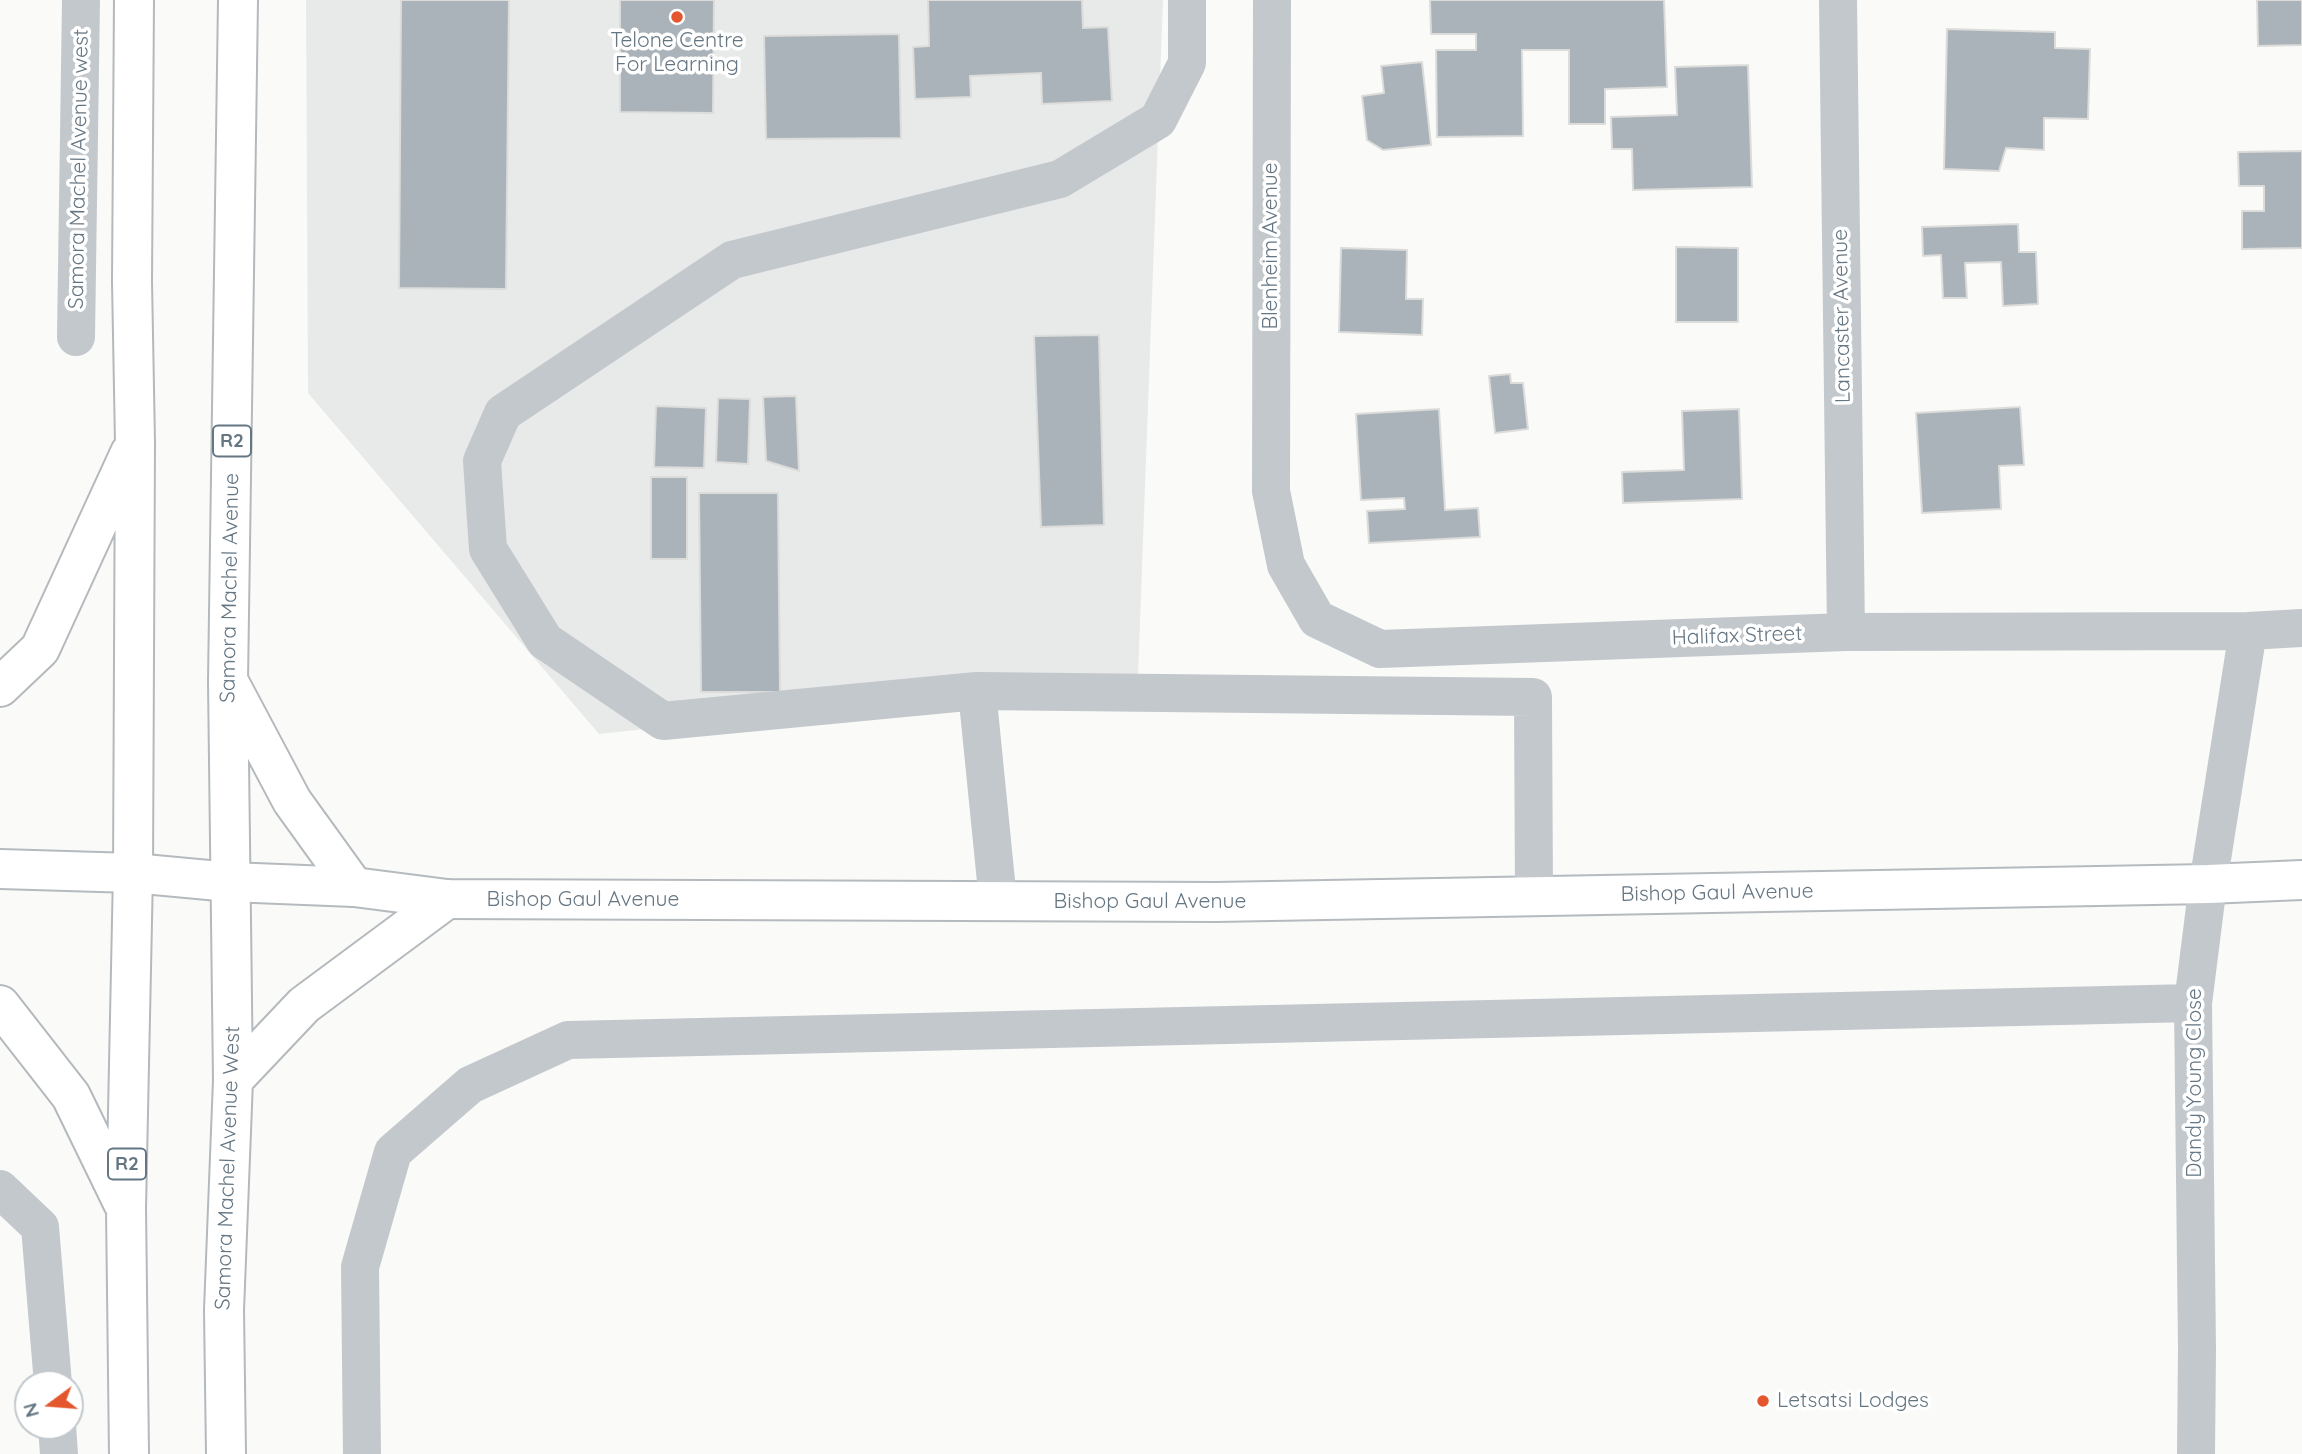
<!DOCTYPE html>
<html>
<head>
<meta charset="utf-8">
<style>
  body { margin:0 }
  #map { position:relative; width:2302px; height:1454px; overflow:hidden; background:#fafaf8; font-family:Quicksand,sans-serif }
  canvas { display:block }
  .north { position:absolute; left:14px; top:1370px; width:70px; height:70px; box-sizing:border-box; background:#fff; border:2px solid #c1c8cd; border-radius:50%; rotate:254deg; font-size:19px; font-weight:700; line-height:28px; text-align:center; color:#657683 }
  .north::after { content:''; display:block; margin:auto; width:24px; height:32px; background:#e4572e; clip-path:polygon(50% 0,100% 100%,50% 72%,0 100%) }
</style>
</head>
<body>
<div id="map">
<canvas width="2302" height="1454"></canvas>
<div class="north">N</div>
</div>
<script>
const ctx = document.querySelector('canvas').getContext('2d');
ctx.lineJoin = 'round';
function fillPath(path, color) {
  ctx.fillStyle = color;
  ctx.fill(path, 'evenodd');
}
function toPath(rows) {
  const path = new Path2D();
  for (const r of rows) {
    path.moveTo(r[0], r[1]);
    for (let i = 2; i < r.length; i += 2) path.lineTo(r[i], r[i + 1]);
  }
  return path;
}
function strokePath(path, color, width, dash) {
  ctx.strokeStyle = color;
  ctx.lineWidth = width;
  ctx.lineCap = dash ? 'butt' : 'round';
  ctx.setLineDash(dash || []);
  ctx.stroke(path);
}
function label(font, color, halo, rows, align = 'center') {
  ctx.font = font + ' Quicksand,sans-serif';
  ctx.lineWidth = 7;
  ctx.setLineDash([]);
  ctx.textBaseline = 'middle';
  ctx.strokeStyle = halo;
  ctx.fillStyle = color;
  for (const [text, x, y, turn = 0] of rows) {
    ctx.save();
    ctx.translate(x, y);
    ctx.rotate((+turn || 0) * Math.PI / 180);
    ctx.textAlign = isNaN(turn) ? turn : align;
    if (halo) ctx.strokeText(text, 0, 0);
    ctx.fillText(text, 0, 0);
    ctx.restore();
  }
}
fillPath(toPath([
  [306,0,1163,0,1138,675,599,734,308,393]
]), '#e8e9e9');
const building = toPath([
  [401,0,509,0,506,289,399,288,401,0],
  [620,0,714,0,713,113,620,112,620,0],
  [928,0,1082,0,1083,28,1108,27,1112,101,1042,104,1041,73,970,76,971,97,915,99,913,47,929,46,928,0],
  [1430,0,1664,0,1667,87,1605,89,1605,124,1569,124,1569,50,1522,50,1523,136,1437,137,1436,50,1476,50,1476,34,1431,34,1430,0],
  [2257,0,2302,0,2302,45,2258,46,2257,0],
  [1947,29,2055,32,2055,48,2090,49,2088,119,2044,118,2044,150,2006,148,1999,171,1944,169,1947,29],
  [899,34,901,138,766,139,764,36,899,34],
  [1422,62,1431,145,1383,150,1367,140,1362,96,1384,93,1381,66,1422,62],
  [1748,65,1752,187,1633,190,1632,149,1612,149,1611,117,1677,115,1675,67,1748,65],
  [2302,151,2302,248,2242,249,2242,211,2264,211,2264,186,2239,186,2238,152,2302,151],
  [2018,224,2019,252,2036,252,2038,304,2003,306,2001,262,1965,263,1967,298,1943,298,1941,255,1923,256,1922,227,2018,224],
  [1676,247,1738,248,1738,322,1676,322,1676,247],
  [1341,248,1407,250,1406,299,1423,299,1422,335,1339,332,1341,248],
  [1099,335,1104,525,1041,527,1034,336,1099,335],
  [1510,374,1511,383,1523,383,1528,429,1495,433,1489,376,1510,374],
  [796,396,799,471,766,461,763,397,796,396],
  [718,398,750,399,748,464,716,462,718,398],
  [656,406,706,408,704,468,654,467,656,406],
  [2020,407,2024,465,1999,466,2001,509,1922,513,1916,413,2020,407],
  [1439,409,1445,510,1478,508,1480,537,1369,543,1367,511,1405,509,1404,498,1361,500,1356,414,1439,409],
  [1739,409,1742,499,1623,503,1622,472,1684,470,1682,411,1739,409],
  [651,477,687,477,687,559,651,559,651,477],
  [699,493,778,493,780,692,701,692,699,493]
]);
fillPath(building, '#aab3b9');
strokePath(building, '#dcdcda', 2);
const major = toPath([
  [0,869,133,873,230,882,354,887,447,899,1216,902,2208,884,2302,880]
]);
const highway = toPath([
  [231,686,292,801,354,887],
  [0,687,40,649,130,453],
  [0,1005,71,1096,123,1203],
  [233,1080,304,1005,447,899],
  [129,1454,126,1208,133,873,135,443,132,281,134,0],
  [226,1454,224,1310,233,1080,228,681,238,0]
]);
strokePath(major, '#b5babe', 42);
strokePath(highway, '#b4b9bd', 42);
strokePath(toPath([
  [1187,0,1187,63,1158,120,1060,179,732,260,503,413,482,461,488,549,545,641,663,721,977,691,1533,697,1534,896],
  [1272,0,1271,491,1286,565,1317,619,1380,649,1846,632,2248,631,2302,628],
  [1838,0,1846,632],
  [76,337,81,0],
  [977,691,998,901],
  [0,1189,40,1227,53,1384],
  [57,1426,59,1454],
  [362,1454,360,1267,393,1152,470,1085,568,1040,2193,1003],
  [2196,1454,2197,1349,2193,1003,2208,884,2248,631]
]), '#c3c8cc', 38);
strokePath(major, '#fff', 38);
strokePath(highway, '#fff', 38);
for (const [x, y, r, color] of [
  [677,17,7,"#e4572e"],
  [1763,1401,7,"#e4572e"]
]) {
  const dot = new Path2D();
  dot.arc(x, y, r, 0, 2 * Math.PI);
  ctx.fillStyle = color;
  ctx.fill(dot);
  strokePath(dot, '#fff', 2.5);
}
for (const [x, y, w] of [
  [232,441,38],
  [127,1164,38]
]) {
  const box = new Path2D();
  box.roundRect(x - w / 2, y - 15.5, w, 31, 5);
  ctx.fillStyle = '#fff';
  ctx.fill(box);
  strokePath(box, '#657683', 2);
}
label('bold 19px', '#657683', null, [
  ["R2",232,441],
  ["R2",127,1164]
]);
label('21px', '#657683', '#fff', [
  ["Telone Centre",677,41],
  ["For Learning",677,65],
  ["Letsatsi Lodges",1777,1401,"left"]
]);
label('21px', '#657683', '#fff', [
  ["Samora Machel Avenue west",79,169,-89],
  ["Blenheim Avenue",1271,246,-90],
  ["Lancaster Avenue",1842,316,-91],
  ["Samora Machel Avenue",230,588,-89],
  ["Halifax Street",1737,636,-2],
  ["Bishop Gaul Avenue",1717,893,-1],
  ["Bishop Gaul Avenue",583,900],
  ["Bishop Gaul Avenue",1150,902],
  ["Dandy Young Close",2195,1083,-90],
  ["Samora Machel Avenue West",228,1168,-88]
]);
</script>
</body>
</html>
